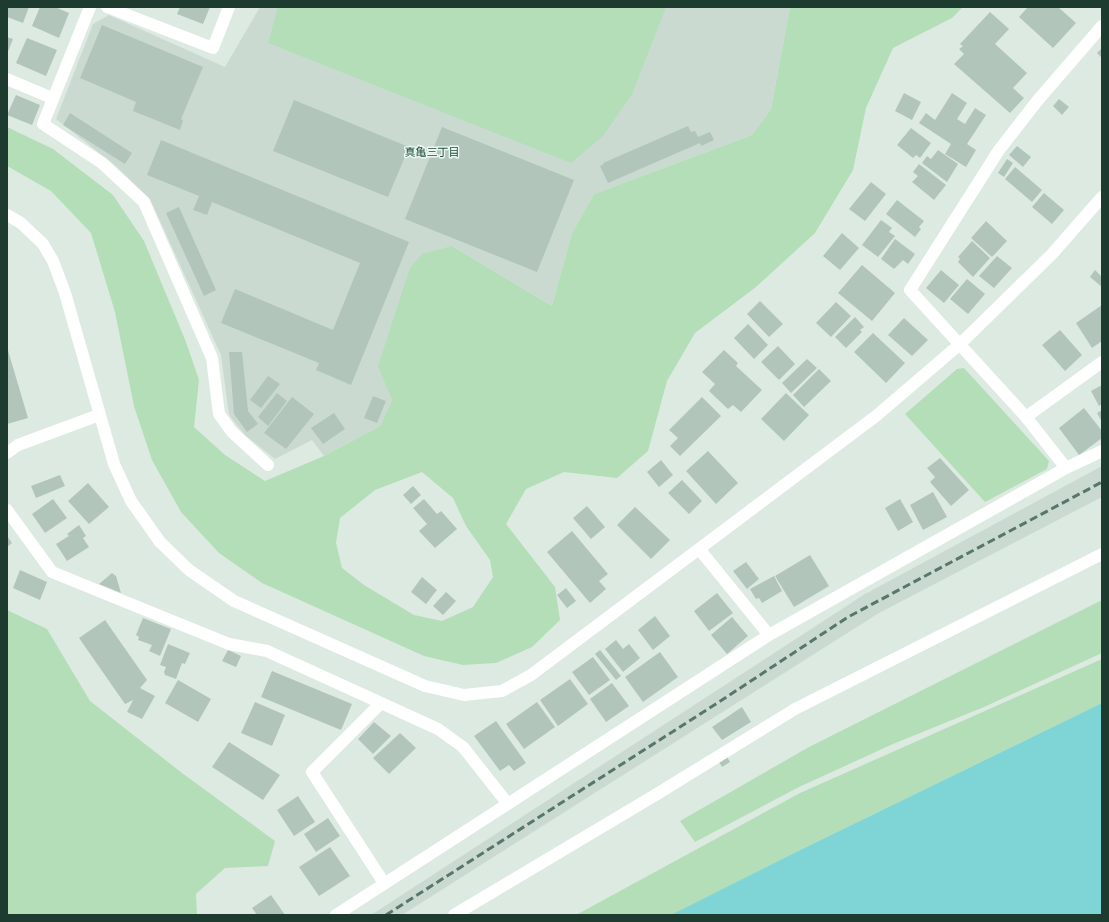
<!DOCTYPE html>
<html>
<head>
<meta charset="utf-8">
<style>
  body { margin:0 }
  #map { position:relative; width:1109px; height:922px; overflow:hidden; background:#ddeae2; font-family:Figtree,sans-serif }
  canvas { display:block }
  .frame { position:absolute; inset:0; border:8px solid #1d3b2e; pointer-events:none }
</style>
</head>
<body>
<div id="map">
<canvas width="1109" height="922"></canvas>
<div class="frame"></div>
</div>
<script>
const ctx = document.querySelector('canvas').getContext('2d');
ctx.lineJoin = 'round';
function fillPath(path, color) {
  ctx.fillStyle = color;
  ctx.fill(path, 'evenodd');
}
function toPath(rows) {
  const path = new Path2D();
  for (const r of rows) {
    path.moveTo(r[0], r[1]);
    for (let i = 2; i < r.length; i += 2) path.lineTo(r[i], r[i + 1]);
  }
  return path;
}
function strokePath(path, color, width, dash) {
  ctx.strokeStyle = color;
  ctx.lineWidth = width;
  ctx.lineCap = dash ? 'butt' : 'round';
  ctx.setLineDash(dash || []);
  ctx.stroke(path);
}
function label(font, color, halo, rows, align = 'center') {
  ctx.font = font + ' Figtree,"Noto Sans JP",sans-serif';
  ctx.lineWidth = 3;
  ctx.setLineDash([]);
  ctx.textBaseline = 'middle';
  ctx.strokeStyle = halo;
  ctx.fillStyle = color;
  for (const [text, x, y, turn = 0] of rows) {
    ctx.save();
    ctx.translate(x, y);
    ctx.rotate((+turn || 0) * Math.PI / 180);
    ctx.textAlign = isNaN(turn) ? turn : align;
    if (halo) ctx.strokeText(text, 0, 0);
    ctx.fillText(text, 0, 0);
    ctx.restore();
  }
}
fillPath(toPath([
  [260,7,790,7,771,109,752,135,594,194,572,233,552,306,452,246,379,366,392,400,380,426,324,456,312,440,275,459,245,435,229,415,221,355,150,199,116,166,56,119,93,24,109,15,225,67],
  [1102,466,1102,497,879,613,402,915,371,915,865,594]
]), '#cbdad1');
fillPath(toPath([
  [278,7,666,7,632,94,603,136,571,163,268,43],
  [790,7,963,7,952,18,893,48,866,108,853,170,815,233,756,287,695,333,667,381,648,451,617,478,564,472,526,489,506,524,555,587,560,620,532,647,496,663,463,665,424,656,262,583,219,553,181,512,152,460,134,406,115,312,91,233,51,191,7,166,7,127,53,149,113,195,144,241,186,342,199,380,194,427,225,455,265,481,324,456,380,426,392,400,378,366,410,268,422,254,452,246,552,306,572,233,594,194,752,135,771,109],
  [422,472,453,498,466,526,490,560,493,577,473,607,442,621,414,615,364,585,342,568,336,543,340,518,375,490],
  [964,368,1049,461,1047,469,985,502,905,414,957,369],
  [1102,600,1102,653,984,707,893,744,799,787,695,842,680,821,809,747],
  [7,610,47,629,90,701,182,773,275,841,268,866,225,868,196,894,197,915,7,915],
  [1102,659,1102,703,794,853,672,915,576,915,800,793]
]), '#b3deb8');
fillPath(toPath([
  [1102,703,1102,915,671,915,794,853]
]), '#7fd5d5');
fillPath(toPath([
  [7,7,29,7,23,23,7,17],
  [40,7,55,7,69,13,59,38,32,26],
  [180,7,210,7,203,24,177,14],
  [1028,7,1058,7,1076,23,1053,48,1019,17],
  [990,12,1009,29,995,44,1027,73,1013,88,1024,98,1010,113,954,64,964,54,959,49,963,46,960,44],
  [102,25,203,67,181,119,183,120,180,130,133,111,136,102,80,78],
  [7,37,13,39,7,54],
  [27,38,57,50,46,76,16,63],
  [1102,48,1102,58,1097,53],
  [904,93,921,102,912,120,895,111],
  [952,93,967,103,957,119,965,124,975,108,986,115,967,144,976,150,966,167,945,154,951,144,919,123,926,113,935,120],
  [16,95,40,105,32,125,7,115],
  [1059,99,1069,107,1062,115,1053,106],
  [294,100,409,147,388,197,273,151],
  [70,113,132,153,125,164,63,125],
  [688,126,691,132,695,131,698,137,710,132,714,140,701,146,700,143,608,183,600,166,604,164,603,163],
  [442,127,574,180,537,272,405,219],
  [911,128,931,143,920,158,916,155,913,158,897,145],
  [161,140,409,242,351,385,316,370,319,363,221,323,235,289,333,330,360,263,212,202,207,215,193,210,199,196,147,175],
  [1017,146,1031,157,1023,167,1009,155],
  [938,150,958,164,947,182,922,163,927,156,931,159],
  [1007,159,1013,163,1004,177,998,173],
  [919,164,946,185,934,200,912,182,918,176,913,172],
  [1015,167,1042,190,1032,202,1005,179],
  [871,182,886,194,865,221,849,209],
  [1044,193,1064,210,1052,224,1032,207],
  [897,200,924,221,919,227,921,229,915,237,886,214],
  [179,207,216,290,204,296,166,213],
  [881,220,892,228,889,232,895,236,878,257,862,245],
  [986,221,1007,241,992,257,971,238],
  [842,233,859,248,840,270,823,256],
  [895,239,915,254,908,264,903,260,894,269,881,259],
  [972,241,990,258,973,277,958,262,960,259,958,257],
  [997,256,1012,268,994,288,979,276],
  [862,265,895,293,872,321,838,293],
  [941,270,959,285,944,303,926,288],
  [1095,270,1102,277,1102,287,1090,277],
  [967,279,985,294,968,314,950,299],
  [760,301,783,324,769,337,747,314],
  [836,302,851,316,831,337,816,323],
  [1102,305,1102,341,1092,348,1076,323],
  [855,317,864,327,860,330,862,332,846,348,835,337],
  [904,318,928,340,912,356,888,335],
  [748,324,768,345,754,359,734,338],
  [1060,330,1082,355,1065,371,1042,345],
  [873,333,905,363,886,383,854,352],
  [778,346,795,364,779,380,761,362],
  [7,347,28,418,7,424],
  [724,350,738,363,736,366,762,390,741,412,733,405,728,409,709,391,715,384,702,372],
  [229,352,242,352,248,411,258,424,247,432,234,414],
  [807,359,817,368,791,393,782,383],
  [819,369,831,381,804,407,793,395],
  [268,376,280,384,261,408,250,400],
  [1102,385,1102,404,1099,406,1091,391],
  [277,393,287,401,268,426,258,417],
  [786,393,809,415,784,441,761,419],
  [373,396,386,401,377,423,364,418],
  [292,397,314,414,286,449,264,433],
  [702,397,721,416,680,456,670,446,678,438,669,430],
  [1084,408,1102,431,1102,438,1079,455,1059,428],
  [1102,410,1102,422,1097,413],
  [334,413,345,429,323,444,311,428],
  [708,451,738,483,716,504,686,471],
  [940,458,969,490,951,506,930,482,935,477,927,468],
  [661,460,673,475,659,487,647,472],
  [60,475,65,486,36,498,31,486],
  [682,480,702,501,689,514,668,493],
  [88,483,109,507,89,524,68,501],
  [413,486,421,495,411,504,403,495],
  [933,492,947,517,923,530,910,505],
  [53,499,67,518,45,533,32,514],
  [424,499,437,514,441,511,457,529,435,548,419,531,427,524,413,508],
  [900,499,913,522,898,531,885,508],
  [587,506,605,527,591,539,573,518],
  [635,507,670,540,651,559,617,525],
  [79,525,86,536,83,538,89,547,67,561,56,544,69,536,67,534],
  [572,531,608,574,599,581,606,589,590,603,547,552],
  [7,536,12,543,7,547],
  [810,555,829,586,794,607,775,576],
  [746,562,759,579,747,589,733,571],
  [20,570,47,582,40,600,13,588],
  [112,573,116,576,121,593,99,584],
  [774,576,782,591,762,603,759,598,756,599,750,589],
  [422,577,437,590,426,604,411,592],
  [566,588,576,601,567,608,557,595],
  [446,592,456,601,443,615,433,606],
  [717,593,733,613,709,631,694,611],
  [655,616,670,636,653,650,638,630],
  [732,617,748,636,727,654,711,635],
  [143,618,171,629,160,656,149,651,152,645,138,640,139,637,136,635],
  [105,620,147,680,140,688,155,696,142,719,127,712,133,700,125,704,79,638],
  [616,640,623,649,629,644,640,658,623,672,605,649],
  [168,644,190,653,185,664,182,663,176,679,165,675,164,672,166,667,160,665],
  [228,650,241,656,236,667,222,661],
  [600,650,621,676,616,680,595,654],
  [660,652,678,677,643,702,625,677],
  [593,657,610,680,589,695,572,672],
  [272,671,352,704,341,730,261,697],
  [570,679,588,704,558,726,540,700],
  [178,680,211,699,198,722,165,703],
  [612,683,629,706,606,722,590,699],
  [255,702,285,715,272,746,241,733],
  [537,702,555,727,524,749,506,724],
  [742,707,751,722,722,740,712,727],
  [496,721,526,763,514,771,509,765,500,771,474,736],
  [374,722,391,736,373,754,358,739],
  [400,733,416,748,389,774,373,758],
  [229,742,280,775,263,800,212,767],
  [726,755,730,762,722,767,718,760],
  [298,796,315,822,294,836,277,810],
  [328,818,340,836,316,852,304,834],
  [330,847,350,876,319,896,299,867],
  [271,895,285,915,257,915,252,908]
]), '#b2c5bb');
strokePath(toPath([
  [90,7,43,124,102,163,144,202,212,358,219,414,232,432,268,465],
  [107,7,213,48,229,7],
  [7,79,52,98],
  [1026,417,1102,362],
  [7,453,18,445,99,415],
  [1066,468,1026,417,910,290,999,150,1038,100,1102,26],
  [7,510,52,572,229,644,267,651,438,729,463,747,508,804],
  [700,550,769,635],
  [381,703,312,772,384,883],
  [336,915,769,635,1066,468,1102,451],
  [454,915,657,794,795,709,1102,554]
]), '#fff', 12);
strokePath(toPath([
  [7,215,21,223,43,244,53,261,65,293,114,464,131,501,160,542,189,570,234,601,425,686,464,695,502,691,531,675,876,416,959,345,1052,254,1102,197]
]), '#fff', 12);
strokePath(toPath([
  [386,915,719,702,848,617,1102,482]
]), '#57776a', 3, [8, 4]);
label('11px', '#184e39', '#edf7f1', [
  ["真亀三丁目",432,153]
]);
</script>
</body>
</html>
